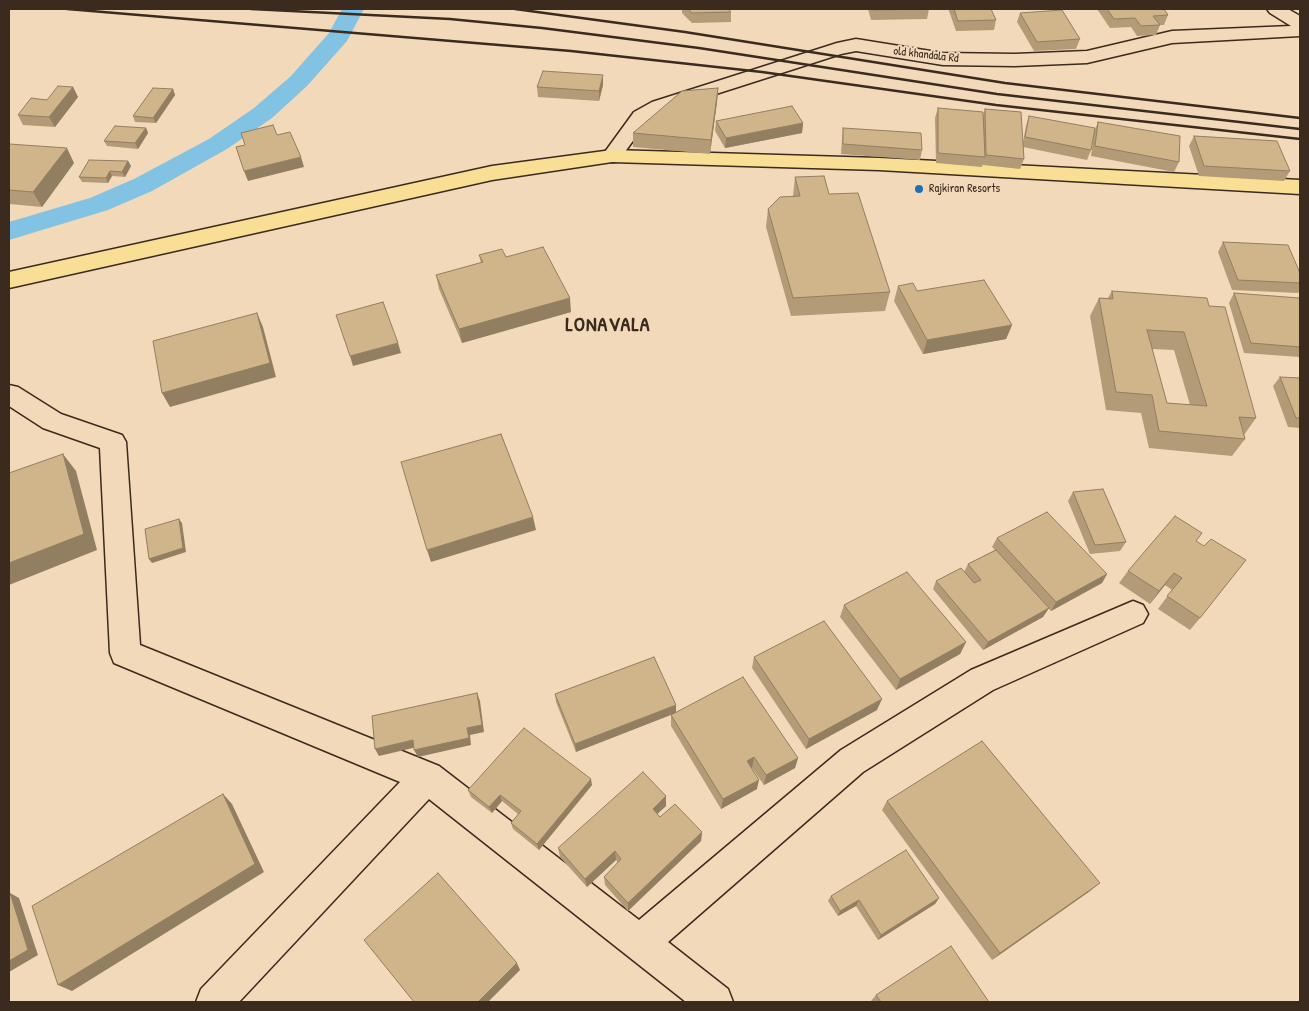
<!DOCTYPE html>
<html>
<head>
<meta charset="utf-8">
<style>
  body { margin:0 }
  #map { position:relative; width:1309px; height:1011px; overflow:hidden; background:#f2d9ba; font-family:"Patrick Hand",sans-serif }
  canvas { display:block }
  .frame { position:absolute; inset:0; border:10px solid #3b2a1e; pointer-events:none }
</style>
</head>
<body>
<div id="map">
<canvas width="1309" height="1011"></canvas>
<div class="frame"></div>
</div>
<script>
const ctx = document.querySelector('canvas').getContext('2d');
ctx.lineJoin = 'round';
function toPath(rows) {
  const path = new Path2D();
  for (const r of rows) {
    path.moveTo(r[0], r[1]);
    for (let i = 2; i < r.length; i += 2) path.lineTo(r[i], r[i + 1]);
  }
  return path;
}
function fillPath(path, color) {
  ctx.fillStyle = color;
  ctx.fill(path, 'evenodd');
}
function strokePath(path, color, width, dash) {
  ctx.strokeStyle = color;
  ctx.lineWidth = width;
  ctx.lineCap = dash ? 'butt' : 'round';
  ctx.setLineDash(dash || []);
  ctx.stroke(path);
}
function label(font, color, halo, rows, align = 'center') {
  ctx.font = font + ' "Patrick Hand",sans-serif';
  ctx.lineWidth = 4;
  ctx.setLineDash([]);
  ctx.textBaseline = 'middle';
  ctx.strokeStyle = halo;
  ctx.fillStyle = color;
  for (const [text, x, y, turn = 0] of rows) {
    ctx.save();
    ctx.translate(x, y);
    ctx.rotate((+turn || 0) * Math.PI / 180);
    ctx.textAlign = isNaN(turn) ? turn : align;
    if (halo) ctx.strokeText(text, 0, 0);
    ctx.fillText(text, 0, 0);
    ctx.restore();
  }
}
fillPath(toPath([
  [342,9,364,9,347,41,307,86,272,118,227,149,152,191,108,210,9,240,9,222,90,198,134,179,209,139,254,108,291,76,329,33,342,9]
]), '#82c2e3');
const minor = toPath([
  [1267,9,1288,9,1300,16,1300,36,1172,43,1087,63,1015,66,943,65,856,51,841,54,666,110,648,120,619,160,612,162,605,160,602,156,634,112,652,102,837,43,856,39,943,53,1015,54,1087,51,1172,31,1291,26,1270,13,1267,9],
  [9,385,18,387,61,414,122,435,126,442,140,645,439,766,639,920,841,750,971,670,1133,601,1143,605,1148,614,1143,623,993,690,863,772,668,942,728,989,733,1002,686,1002,429,799,239,1002,196,1002,201,989,400,782,114,663,110,653,100,448,43,428,9,406,9,385]
]);
const highway = toPath([
  [612,150,879,158,1300,180,1300,194,879,170,612,162,492,180,9,288,9,272,492,166,612,150]
]);
strokePath(minor, '#3b2a1e', 3);
strokePath(highway, '#3b2a1e', 3);
fillPath(minor, '#f2d9ba');
fillPath(highway, '#f9df96');
strokePath(toPath([
  [67,9,571,51,762,72,996,105,1300,139],
  [251,9,450,19,542,28,699,48,997,94,1300,129],
  [515,9,685,32,1005,83,1300,118]
]), '#3b2a1e', 2.5);
fillPath(toPath([
  [682,9,728,9,731,12,731,22,692,23,682,13],
  [868,9,929,9,927,19,871,20],
  [949,9,991,9,996,20,994,30,956,31,949,11],
  [1097,9,1164,9,1168,15,1164,25,1160,25,1156,35,1137,36,1131,27,1110,28],
  [1020,13,1080,39,1076,49,1034,51,1017,22],
  [603,85,599,101,538,97,537,87],
  [73,87,78,97,55,127,23,125,18,115],
  [718,88,717,102,710,154,633,147,633,133],
  [173,89,175,95,156,123,135,122,133,116],
  [938,108,983,117,985,109,1023,142,1026,126,1029,116,1091,150,1087,160,1023,147,1024,159,1020,169,983,165,983,163,982,167,936,163,935,118],
  [716,121,803,123,802,133,725,148,715,131],
  [1098,122,1179,162,1174,172,1091,156,1094,132],
  [146,128,148,133,138,149,107,146,104,141],
  [843,128,922,150,920,160,841,154,842,138],
  [1194,136,1290,171,1284,181,1199,176,1189,146],
  [9,144,74,163,42,207,9,204],
  [128,161,131,166,125,177,112,176,108,183,82,182,79,177],
  [795,177,829,194,890,292,885,311,791,316,766,227,768,209,793,196],
  [1223,242,1300,273,1300,290,1298,293,1232,290,1218,252],
  [479,255,506,257,571,312,462,343,439,289,436,275,481,263],
  [898,286,917,291,1012,325,1006,339,923,354,894,301],
  [1112,291,1209,306,1256,418,1244,435,1245,439,1232,456,1149,448,1141,413,1106,410,1090,316,1099,298,1108,298],
  [1152,349,1174,350,1190,405,1167,403],
  [1234,293,1300,300,1300,357,1244,353,1229,303],
  [1280,377,1300,378,1300,428,1288,427,1273,386],
  [1073,492,1126,542,1120,551,1090,554,1068,501],
  [997,538,1107,574,1102,583,1051,611,1036,595,1049,608,1043,617,983,650,933,589,936,581,964,572,968,564,995,550,992,547],
  [1196,541,1200,618,1190,630,1158,609,1172,590,1165,585,1150,604,1119,583,1128,571],
  [844,605,966,642,960,654,896,690,840,617],
  [654,657,576,752,556,702,555,694],
  [754,657,877,710,806,749,752,668],
  [671,715,798,758,795,768,764,785,752,768,751,768,757,789,721,809,671,726],
  [592,785,539,850,513,829,511,823,518,814,502,801,492,813,471,797,468,790],
  [666,796,666,806,657,814,660,817,702,832,701,841,628,911,605,885,604,877,618,863,616,860,587,887,560,857,558,848],
  [887,801,1090,891,992,960,882,810],
  [831,896,939,898,935,904,878,940,856,906,838,916,828,901],
  [876,995,989,1002,872,1002,871,1001]
]), '#b39b77');
fillPath(toPath([
  [603,75,603,85,599,101,599,91],
  [73,87,78,97,55,127,49,117],
  [718,88,717,102,710,154,711,140],
  [173,89,175,95,156,123,153,118],
  [803,123,802,133,725,148,726,138],
  [146,128,148,133,138,149,135,143],
  [67,148,74,163,42,207,33,192],
  [301,157,304,167,248,181,244,171],
  [128,161,131,166,125,177,122,172],
  [110,171,112,176,108,183,106,178],
  [570,298,571,312,462,343,459,329],
  [257,313,263,327,276,377,170,407,162,393],
  [1012,325,1006,339,923,354,927,340],
  [398,343,401,353,353,366,350,356],
  [63,454,76,471,97,550,9,585,9,563],
  [533,517,536,530,431,562,427,550],
  [179,519,182,523,186,552,152,563,149,559],
  [1174,573,1165,585,1150,604,1159,591],
  [1107,574,1102,583,1051,611,1056,602],
  [1049,608,1043,617,983,650,988,642],
  [966,642,960,654,896,690,900,679],
  [477,693,480,701,484,732,470,735,471,745,418,757,414,750,467,728],
  [882,699,877,710,806,749,809,739],
  [676,705,676,713,576,752,575,744],
  [413,740,417,747,379,756,375,749],
  [754,757,752,768,745,771,747,761],
  [798,758,795,768,764,785,766,775],
  [591,779,592,785,539,850,537,844],
  [759,780,757,789,721,809,723,799],
  [223,794,232,804,264,872,72,991,58,985],
  [500,795,502,801,492,813,489,807],
  [666,796,666,806,653,818,653,809],
  [702,832,701,841,628,911,628,903],
  [615,851,616,860,587,887,585,879],
  [1100,883,1090,891,992,960,1000,953],
  [10,893,19,898,38,955,9,972],
  [939,898,935,904,878,940,881,935],
  [859,900,856,906,838,916,840,911],
  [517,963,520,970,488,1002,478,1002]
]), '#927e61');
const building = toPath([
  [688,9,728,9,731,12,692,13,688,9],
  [873,9,929,9,873,10,873,9],
  [954,9,991,9,996,20,958,21,954,9],
  [1107,9,1164,9,1168,15,1153,16,1160,25,1141,26,1135,18,1114,19,1107,9],
  [1062,10,1080,39,1037,42,1020,13,1062,10],
  [543,71,603,75,599,91,537,87,543,71],
  [58,86,73,87,49,117,18,115,31,98,47,100,58,86],
  [153,88,173,89,153,118,133,116,153,88],
  [718,88,711,140,633,133,682,91,718,88],
  [792,106,803,123,726,138,716,121,792,106],
  [938,108,983,112,985,157,938,153,938,108],
  [985,109,1021,112,1024,159,986,155,985,109],
  [1029,116,1095,128,1091,150,1025,137,1029,116],
  [1098,122,1180,136,1179,162,1095,146,1098,122],
  [273,125,277,135,290,132,301,157,244,171,236,147,245,145,241,133,273,125],
  [115,126,146,128,135,143,104,141,115,126],
  [843,128,921,133,922,150,843,144,843,128],
  [1194,136,1277,141,1290,171,1204,166,1194,136],
  [9,144,67,148,33,192,9,190,9,144],
  [89,160,128,161,122,172,110,171,106,178,79,177,89,160],
  [824,176,829,194,858,193,890,292,793,298,768,209,780,197,800,196,795,177,824,176],
  [1223,242,1288,245,1300,273,1300,283,1238,280,1223,242],
  [543,247,570,298,459,329,436,275,483,262,479,255,502,249,506,257,543,247],
  [984,280,1012,325,927,340,898,286,913,283,917,291,984,280],
  [1112,291,1207,298,1209,306,1225,307,1256,418,1239,417,1245,439,1159,431,1152,395,1116,392,1099,298,1113,299,1112,291],
  [1147,330,1184,332,1207,406,1167,403,1147,330],
  [1234,293,1299,298,1300,300,1300,347,1251,343,1234,293],
  [383,302,398,343,350,356,336,315,383,302],
  [257,313,270,363,162,393,153,341,257,313],
  [1280,377,1300,378,1300,418,1296,418,1280,377],
  [501,434,533,517,427,550,401,462,501,434],
  [63,454,84,534,9,563,9,473,63,454],
  [1103,489,1126,542,1095,545,1073,492,1103,489],
  [1047,512,1107,574,1056,602,997,538,1047,512],
  [1175,516,1202,533,1196,541,1204,546,1211,539,1246,560,1200,618,1167,596,1182,578,1174,573,1159,591,1128,571,1175,516],
  [179,519,183,548,149,559,145,529,179,519],
  [996,550,1049,608,988,642,936,581,961,568,974,583,981,580,968,564,996,550],
  [907,572,966,642,900,679,844,605,907,572],
  [824,621,882,699,809,739,754,657,824,621],
  [654,657,676,705,575,744,555,694,654,657],
  [743,677,798,758,766,775,754,757,747,761,759,780,723,799,671,715,743,677],
  [477,693,482,725,467,728,469,738,414,750,413,740,375,749,372,716,477,693],
  [524,728,591,779,537,844,511,823,521,811,500,795,489,807,468,790,524,728],
  [982,741,1100,883,1000,953,887,801,982,741],
  [643,772,666,796,653,809,660,817,675,804,702,832,628,903,604,877,621,859,615,851,585,879,558,848,643,772],
  [223,794,255,864,58,985,32,906,223,794],
  [906,850,939,898,881,935,859,900,840,911,831,896,906,850],
  [438,873,517,963,478,1002,414,1002,364,940,438,873],
  [9,893,10,893,28,950,9,961,9,893],
  [951,946,989,1002,881,1002,876,995,951,946]
]);
fillPath(building, '#d0b48a');
strokePath(building, '#927e61', 1);
for (const [x, y, r, color] of [
  [919,189,5,"#1f6fb2"]
]) {
  const dot = new Path2D();
  dot.arc(x, y, r, 0, 2 * Math.PI);
  ctx.fillStyle = color;
  ctx.fill(dot);
  strokePath(dot, '#f2d9ba', 2);
}
label('12px', '#3b2a1e', '#f2d9ba', [
  ["old khandala Rd",926,55,7]
]);
label('12px', '#3b2a1e', '#f2d9ba', [
  ["Rajkiran Resorts",929,189]
], 'left');
ctx.letterSpacing = '1px';
label('bold 20px', '#3b2a1e', '#f2d9ba', [
  ["LONAVALA",608,326]
]);
ctx.letterSpacing = '0px';
</script>
</body>
</html>
